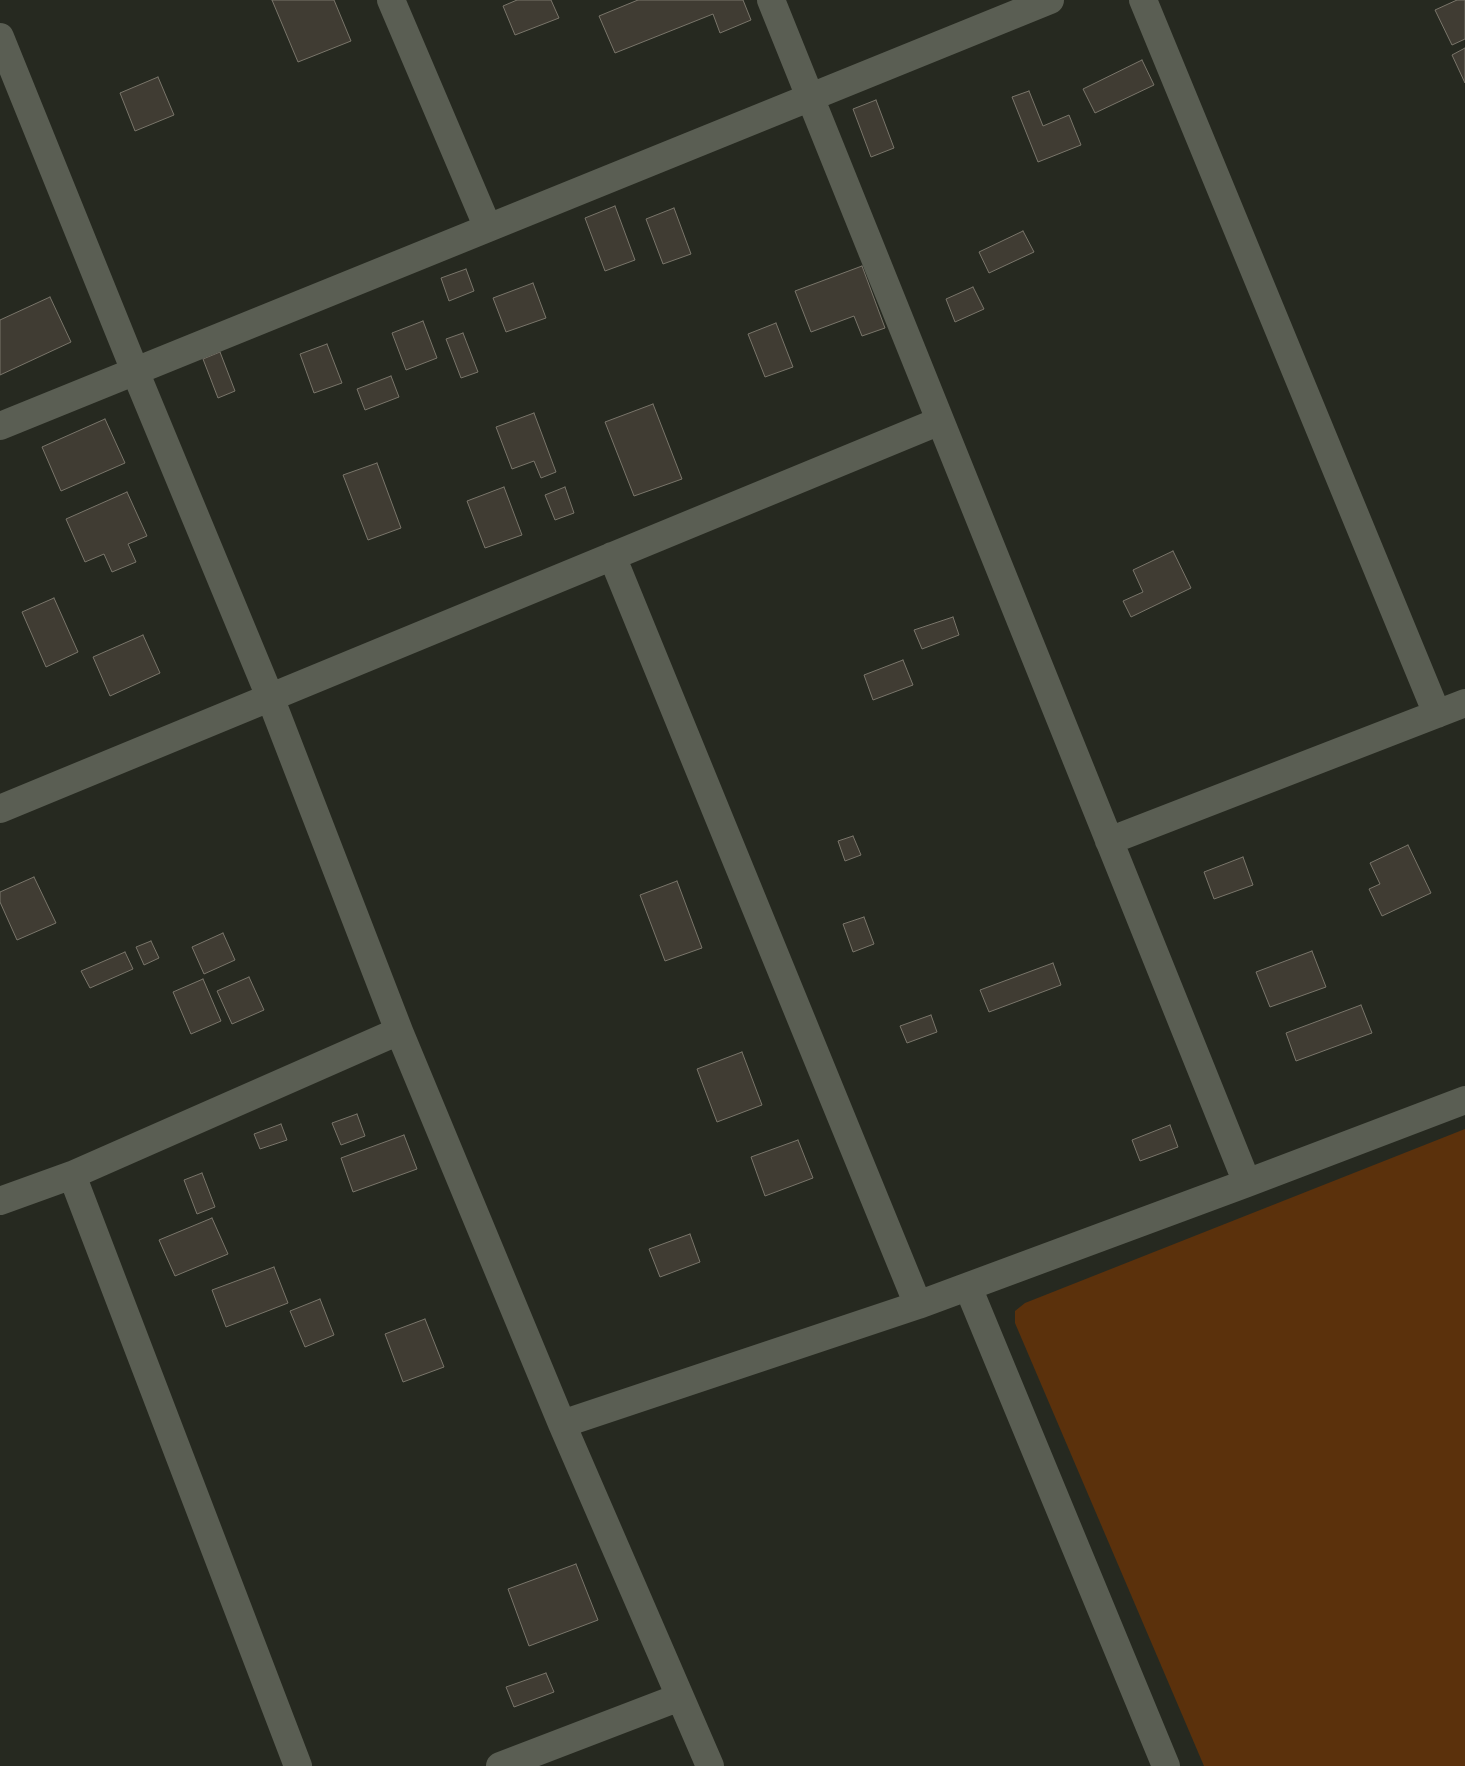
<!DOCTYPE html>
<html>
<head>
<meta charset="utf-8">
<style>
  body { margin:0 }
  canvas { display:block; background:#262920 }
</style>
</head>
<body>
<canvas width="1465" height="1766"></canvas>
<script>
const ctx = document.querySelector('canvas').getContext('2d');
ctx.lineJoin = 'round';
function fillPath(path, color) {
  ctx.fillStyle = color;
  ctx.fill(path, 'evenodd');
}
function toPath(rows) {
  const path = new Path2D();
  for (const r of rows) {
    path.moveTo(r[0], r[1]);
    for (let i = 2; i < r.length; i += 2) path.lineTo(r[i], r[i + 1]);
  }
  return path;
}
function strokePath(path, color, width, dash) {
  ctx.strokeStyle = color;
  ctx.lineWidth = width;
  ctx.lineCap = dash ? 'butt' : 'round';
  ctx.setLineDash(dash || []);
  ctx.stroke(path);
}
fillPath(toPath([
  [1465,1129,1465,1766,1204,1766,1015,1323,1015,1311,1025,1303]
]), '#5b310c');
const building = toPath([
  [272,0,334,0,351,41,298,62,272,0],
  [517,0,551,0,559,18,515,35,503,6,517,0],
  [638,0,743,0,751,20,720,33,713,14,615,53,599,16,638,0],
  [1457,0,1465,0,1465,39,1452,45,1435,10,1457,0],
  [1465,48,1465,83,1452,55,1465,48],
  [1142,60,1154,85,1095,113,1083,89,1142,60],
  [158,77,174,115,135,131,120,93,158,77],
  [1029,91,1043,126,1069,115,1081,145,1038,162,1012,97,1029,91],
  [876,100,894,148,871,157,853,109,876,100],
  [615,206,635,260,605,271,585,218,615,206],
  [674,208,691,254,663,264,646,219,674,208],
  [1023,231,1034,252,989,273,979,252,1023,231],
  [862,266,885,328,862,336,854,316,811,332,795,291,862,266],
  [466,269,474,291,449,301,441,278,466,269],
  [533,283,546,318,506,332,493,298,533,283],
  [973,287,984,309,955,322,946,299,973,287],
  [50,297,71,342,0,375,0,320,50,297],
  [423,321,437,358,406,370,392,333,423,321],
  [776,323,793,367,765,377,748,334,776,323],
  [463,333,478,372,461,378,446,339,463,333],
  [327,344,342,383,314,393,300,354,327,344],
  [220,352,235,391,218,398,203,359,220,352],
  [391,376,399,397,365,410,357,389,391,376],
  [653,404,682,479,634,496,605,422,653,404],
  [534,413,556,472,541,478,534,461,512,469,496,427,534,413],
  [105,419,125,463,61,491,42,447,105,419],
  [377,463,401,528,368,540,343,475,377,463],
  [504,487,522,535,485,548,467,501,504,487],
  [565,487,574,513,555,520,545,495,565,487],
  [127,492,147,536,128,544,136,562,112,572,104,554,85,562,66,519,127,492],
  [1173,551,1191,588,1131,617,1123,601,1143,592,1133,570,1173,551],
  [54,598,78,652,46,667,22,612,54,598],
  [953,617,959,635,922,649,914,630,953,617],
  [143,635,160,673,110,696,93,657,143,635],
  [903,660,913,685,873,700,864,675,903,660],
  [853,836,861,855,845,861,838,841,853,836],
  [1408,845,1431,893,1382,916,1369,889,1380,884,1370,863,1408,845],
  [1243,857,1253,885,1214,899,1204,872,1243,857],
  [34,877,56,923,17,940,0,902,0,892,34,877],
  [677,881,702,948,665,961,640,895,677,881],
  [864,917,874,944,853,952,843,924,864,917],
  [223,933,235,960,204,974,192,947,223,933],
  [151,941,159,958,144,965,136,947,151,941],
  [1312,951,1326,987,1270,1007,1256,972,1312,951],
  [125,952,133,969,90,988,81,971,125,952],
  [1053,963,1061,985,989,1012,980,990,1053,963],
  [249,977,264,1010,232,1024,217,991,249,977],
  [203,979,221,1021,191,1034,173,992,203,979],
  [1361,1005,1372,1033,1296,1061,1286,1033,1361,1005],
  [931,1015,937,1032,907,1043,900,1026,931,1015],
  [742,1052,762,1105,717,1122,697,1069,742,1052],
  [357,1114,365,1136,341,1145,332,1123,357,1114],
  [281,1124,287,1140,260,1149,254,1134,281,1124],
  [1170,1125,1178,1147,1140,1161,1132,1140,1170,1125],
  [404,1135,417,1169,353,1192,341,1158,404,1135],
  [798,1140,813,1178,765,1196,751,1157,798,1140],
  [202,1173,215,1207,197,1214,184,1180,202,1173],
  [212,1218,228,1254,175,1276,159,1240,212,1218],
  [690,1234,700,1262,660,1277,649,1249,690,1234],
  [274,1267,288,1303,226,1327,212,1290,274,1267],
  [320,1299,334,1335,305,1347,290,1311,320,1299],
  [425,1319,444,1367,403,1382,385,1334,425,1319],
  [576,1564,598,1620,529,1646,508,1589,576,1564],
  [546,1673,554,1692,514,1707,506,1687,546,1673]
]);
fillPath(building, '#403c33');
strokePath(building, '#79756a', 1);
strokePath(toPath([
  [391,0,488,228],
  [771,0,1247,1183],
  [1143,0,1437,714],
  [0,37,135,371,270,697,399,1031,562,1424,710,1766],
  [0,426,1050,0],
  [612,556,918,1305],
  [0,809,940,421],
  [1109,841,1465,703],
  [72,1175,298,1766],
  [0,1201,72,1175,399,1031],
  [968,1287,1166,1766],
  [562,1424,918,1305,1247,1183,1465,1100],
  [500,1766,680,1697]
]), '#5a5e53', 28);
</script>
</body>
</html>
